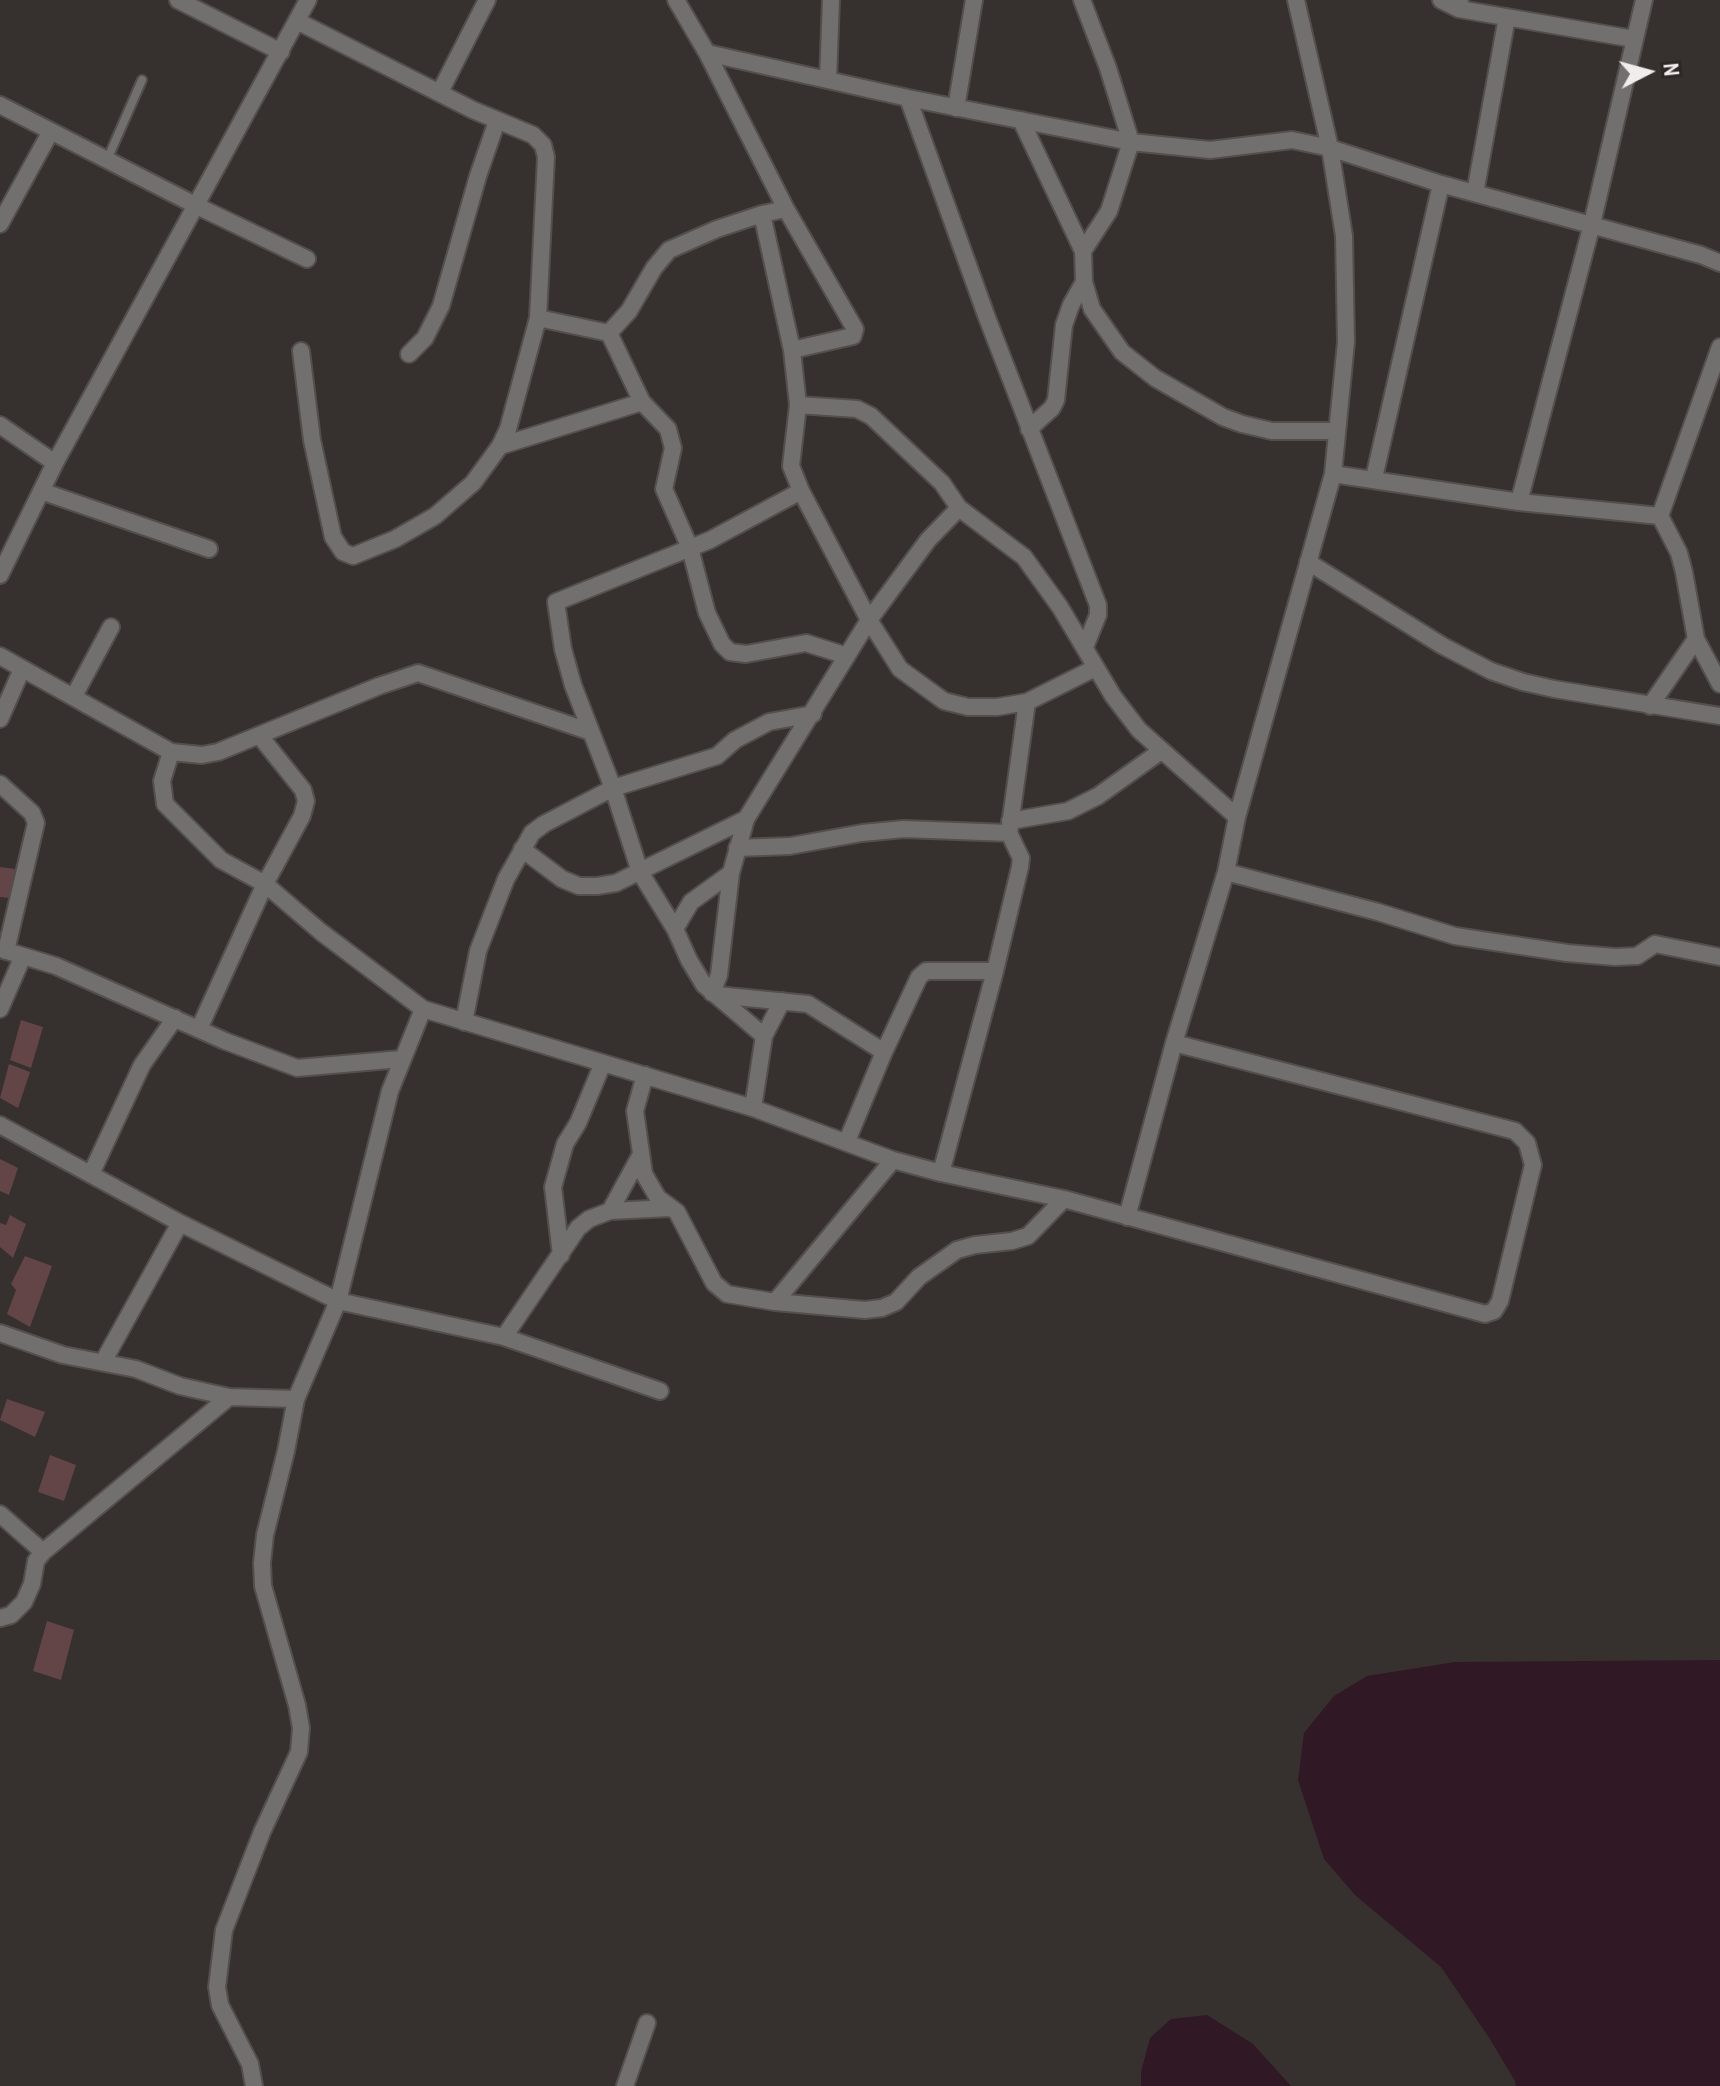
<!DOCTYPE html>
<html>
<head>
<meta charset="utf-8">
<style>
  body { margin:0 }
  #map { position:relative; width:1720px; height:2086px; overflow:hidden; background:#36302f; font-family:"Archivo Narrow",sans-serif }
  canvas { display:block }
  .north { position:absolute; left:1608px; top:32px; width:80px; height:80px; -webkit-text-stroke:6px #2c2625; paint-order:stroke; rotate:84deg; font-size:22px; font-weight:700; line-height:32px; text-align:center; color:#f1edec }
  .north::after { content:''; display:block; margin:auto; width:28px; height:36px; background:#f1edec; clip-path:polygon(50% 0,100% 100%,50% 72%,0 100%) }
</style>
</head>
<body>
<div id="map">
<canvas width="1720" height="2086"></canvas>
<div class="north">N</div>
</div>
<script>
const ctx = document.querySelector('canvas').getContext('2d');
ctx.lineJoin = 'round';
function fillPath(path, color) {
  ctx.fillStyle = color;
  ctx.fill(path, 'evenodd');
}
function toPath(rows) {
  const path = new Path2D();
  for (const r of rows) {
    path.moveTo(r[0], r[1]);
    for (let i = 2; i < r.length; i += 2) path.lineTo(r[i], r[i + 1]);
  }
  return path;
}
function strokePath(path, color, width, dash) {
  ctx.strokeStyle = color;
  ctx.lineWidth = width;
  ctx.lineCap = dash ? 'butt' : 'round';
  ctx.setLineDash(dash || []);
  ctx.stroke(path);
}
fillPath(toPath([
  [1720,1660,1720,2086,1516,2086,1515,2081,1490,2039,1441,1967,1355,1895,1324,1859,1298,1780,1304,1733,1334,1696,1367,1676,1455,1662],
  [1207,2015,1253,2044,1291,2086,1141,2086,1141,2072,1150,2038,1171,2019]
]), '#301824');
fillPath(toPath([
  [0,867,15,869,9,898,0,897],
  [21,1020,43,1027,31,1068,10,1060],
  [9,1064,30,1072,18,1108,0,1098],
  [0,1159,18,1168,9,1195,0,1191],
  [10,1215,26,1224,13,1258,0,1247,0,1223,6,1225],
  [25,1256,52,1266,30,1327,7,1314,16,1290,11,1284],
  [7,1399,45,1412,35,1437,0,1420],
  [50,1455,76,1465,64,1501,38,1492],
  [47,1621,74,1630,61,1680,33,1671]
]), '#634447');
const service = toPath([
  [107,160,142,80]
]);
const minor = toPath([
  [178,0,281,52],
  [676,0,707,53,786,209,855,329,853,336,792,350],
  [1082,0,1108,68,1131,142,1109,211,1083,251],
  [1441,0,1459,9],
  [1460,0,1459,9,1634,39],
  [297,21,473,110,533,135,543,145,546,157,538,318,609,333],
  [707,53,908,98,1131,142,1210,150,1292,140,1330,148,1441,184,1701,255,1720,263],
  [828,80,831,0],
  [440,92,487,0],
  [908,98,986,315,1098,605,1098,615,1085,647],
  [0,105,197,206,307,259],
  [956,108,974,0],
  [1021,120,1083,251,1084,282,1092,309,1122,352,1155,378,1223,417,1242,424,1272,431,1337,431],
  [1475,193,1507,17],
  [786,209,762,214,792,350,798,405,791,466,801,491,869,620,900,669,944,701,968,707,997,707,1027,702,1095,668],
  [0,224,51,131],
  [609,333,642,402,668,429,673,448,664,489,690,548,707,613,722,644,730,652,746,654,806,643,847,656],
  [609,333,629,311,654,268,669,250,717,229,762,214],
  [1720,347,1660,516,1679,553,1684,572,1696,639,1720,684],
  [301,351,312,440,333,537,343,552,353,556,395,539,435,516,473,483,500,446,508,429,538,318],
  [409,354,425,338,441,306,478,176,497,121],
  [798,405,857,409,871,416,942,483,959,508],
  [0,425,55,463],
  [1029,429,1052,408,1056,400,1064,325,1071,305,1084,282],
  [500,446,642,402],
  [1333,474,1519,502,1660,516],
  [1374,478,1441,184],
  [41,491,209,549],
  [1519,502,1592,224,1644,0],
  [1308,562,1443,646,1491,671,1523,682,1554,689,1720,716],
  [0,575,55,463,308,0],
  [0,656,171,752,202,755,218,752,379,686,418,673,591,732],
  [74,696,111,627],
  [1650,706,1696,639],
  [0,719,22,669],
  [171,752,162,781,165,804,221,860,265,884,321,932,423,1009,753,1108,893,1160,941,1173,1064,1199,1485,1314,1494,1311,1500,1301,1533,1165,1527,1143,1515,1131,1174,1043],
  [0,784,32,813,36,823,6,951],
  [1010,821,1068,811,1098,796,1161,751],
  [737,848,790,846,862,833,904,829,1009,833,1027,702],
  [522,849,562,879,579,886,597,886,616,883,746,819],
  [1226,872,1378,912,1455,936,1567,953,1615,957,1637,956,1655,944,1720,957],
  [675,929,691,902,731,873],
  [0,949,56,966,225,1041,297,1068,401,1059],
  [712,993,719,975,731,873,746,819,869,620,928,540,959,508,1024,557,1060,607,1113,696,1139,730,1237,817],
  [717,995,808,1004,884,1052,847,1141],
  [0,1009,23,956],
  [464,1022,478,951,506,879,532,833,544,824,613,788,717,756,735,740,769,722,813,714],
  [199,1029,265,884,302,816,306,801,303,790,259,735],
  [764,1036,782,1001],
  [884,1052,919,977,926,971,995,971],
  [645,1075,635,1111,644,1174,658,1198,677,1212,714,1283,727,1294,775,1302,865,1310,882,1308,896,1302,919,1277,957,1250,975,1245,1012,1241,1028,1236,1064,1199],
  [753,1108,764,1036,704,985,689,960,675,929,640,872,613,788,573,685,563,649,556,602,710,540,801,491],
  [0,1125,180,1223,338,1301,504,1337,660,1391],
  [941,1173,995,971,1020,867,1021,858,1009,833],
  [91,1174,142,1065,175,1018],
  [610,1211,640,1156],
  [1127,1217,1174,1043,1226,872,1237,817,1333,474,1346,342,1344,236,1330,148,1296,0],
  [561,1255,553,1187,565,1144,578,1123,603,1063],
  [775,1302,893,1160],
  [0,1333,63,1355,136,1369,180,1386,229,1397],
  [504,1337,578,1228,589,1219,610,1211,670,1208],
  [103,1362,180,1223],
  [0,1514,43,1552],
  [0,1618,11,1615,24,1602,32,1584,36,1561,43,1552,229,1397,296,1399,338,1301,390,1091,423,1009],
  [254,2086,250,2064,220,2005,217,1987,224,1930,262,1832,299,1752,301,1728,297,1705,263,1586,262,1563,265,1535,286,1451,296,1399],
  [625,2086,647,2023]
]);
strokePath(service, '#544e4d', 12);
strokePath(minor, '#544e4d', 20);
strokePath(service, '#72706e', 8);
strokePath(minor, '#72706e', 16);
</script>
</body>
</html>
